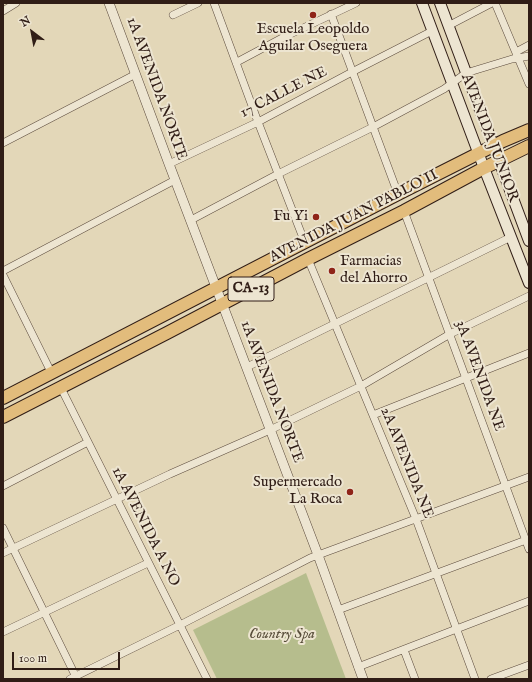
<!DOCTYPE html>
<html>
<head>
<meta charset="utf-8">
<style>
  body { margin:0 }
  #map { position:relative; width:532px; height:682px; overflow:hidden; background:#e3d7b8; font-family:"IM FELL English",serif }
  canvas { display:block }
  .frame { position:absolute; inset:0; border:4px solid #301d16; pointer-events:none }
  .north { position:absolute; left:12px; top:12px; width:40px; height:40px; -webkit-text-stroke:3px #ede5d1; paint-order:stroke; rotate:328deg; font-size:11px; font-weight:700; line-height:16px; text-align:center; color:#301d16 }
  .north::after { content:''; display:block; margin:auto; width:14px; height:18px; background:#301d16; clip-path:polygon(50% 0,100% 100%,50% 72%,0 100%) }
  .scale { position:absolute; left:12px; top:652px; width:108px; height:18px; box-sizing:border-box; border:2px solid #301d16; border-top:0; padding-left:5px; font-size:12px; line-height:14px; white-space:nowrap; color:#301d16; -webkit-text-stroke:3px #ede5d1; paint-order:stroke }
</style>
</head>
<body>
<div id="map">
<canvas width="532" height="682"></canvas>
<div class="frame"></div>
<div class="north">N</div>
<div class="scale">100 m</div>
</div>
<script>
const ctx = document.querySelector('canvas').getContext('2d');
ctx.lineJoin = 'round';
function fillPath(path, color) {
  ctx.fillStyle = color;
  ctx.fill(path, 'evenodd');
}
function toPath(rows) {
  const path = new Path2D();
  for (const r of rows) {
    path.moveTo(r[0], r[1]);
    for (let i = 2; i < r.length; i += 2) path.lineTo(r[i], r[i + 1]);
  }
  return path;
}
function strokePath(path, color, width, dash) {
  ctx.strokeStyle = color;
  ctx.lineWidth = width;
  ctx.lineCap = dash ? 'butt' : 'round';
  ctx.setLineDash(dash || []);
  ctx.stroke(path);
}
function label(font, color, halo, rows, align = 'center') {
  ctx.font = font + ' "IM FELL English",serif';
  ctx.lineWidth = 4;
  ctx.setLineDash([]);
  ctx.textBaseline = 'middle';
  ctx.strokeStyle = halo;
  ctx.fillStyle = color;
  for (const [text, x, y, turn = 0] of rows) {
    ctx.save();
    ctx.translate(x, y);
    ctx.rotate((+turn || 0) * Math.PI / 180);
    ctx.textAlign = isNaN(turn) ? turn : align;
    if (halo) ctx.strokeText(text, 0, 0);
    ctx.fillText(text, 0, 0);
    ctx.restore();
  }
}
fillPath(toPath([
  [306,573,346,679,217,679,193,630]
]), '#b6bd8d');
const minor = toPath([
  [214,3,258,122,305,243],
  [495,3,529,84],
  [3,11,16,3],
  [331,14,398,194],
  [173,15,198,3],
  [448,26,492,3],
  [516,52,529,45],
  [237,62,282,38,356,3],
  [3,143,136,74],
  [169,164,258,122,352,72,432,31],
  [404,211,529,549],
  [191,220,278,174,373,127,444,89,466,73,512,59,529,56],
  [308,259,416,519,475,679],
  [3,271,175,180],
  [3,275,52,374],
  [247,367,511,237],
  [61,388,207,679],
  [373,415,529,353],
  [3,486,88,442],
  [3,528,77,679],
  [3,553,170,474,270,430,361,386,450,334,529,296],
  [338,610,526,540],
  [3,632,148,563],
  [404,650,415,679],
  [358,667,529,601],
  [70,679,180,625,310,558,529,477],
  [491,679,529,665]
]);
const tertiary = toPath([
  [109,3,169,164,318,555,363,679]
]);
const secondary = toPath([
  [422,3,484,168,529,283],
  [440,3,529,241]
]);
const trunk = toPath([
  [3,398,398,194,503,141,529,130],
  [3,417,167,333,308,259,404,211,484,168,529,146]
]);
strokePath(minor, '#5d4c3e', 8);
strokePath(tertiary, '#5d4c3e', 10);
strokePath(secondary, '#301d16', 12);
strokePath(trunk, '#301d16', 14);
strokePath(minor, '#ede5d1', 7);
strokePath(tertiary, '#ede5d1', 9);
strokePath(secondary, '#ede5d1', 10);
strokePath(trunk, '#e2bc7c', 12);
for (const [x, y, r, color] of [
  [313,15,4,"#8f2418"],
  [316,217,4,"#8f2418"],
  [332,271,4,"#8f2418"],
  [350,492,4,"#8f2418"]
]) {
  const dot = new Path2D();
  dot.arc(x, y, r, 0, 2 * Math.PI);
  ctx.fillStyle = color;
  ctx.fill(dot);
  strokePath(dot, '#ede5d1', 1.5);
}
for (const [x, y, w] of [
  [251,289,46]
]) {
  const box = new Path2D();
  box.roundRect(x - w / 2, y - 12, w, 24, 3);
  ctx.fillStyle = '#ede5d1';
  ctx.fill(box);
  strokePath(box, '#301d16', 1);
}
label('bold 14px', '#301d16', null, [
  ["CA-13",251,289]
]);
label('15px', '#301d16', '#ede5d1', [
  ["Escuela Leopoldo",313,30,"center"],
  ["Aguilar Oseguera",313,47,"center"],
  ["Fu Yi",308,217],
  ["Farmacias",340,262,"left"],
  ["del Ahorro",340,279,"left"],
  ["Supermercado",342,483],
  ["La Roca",342,500]
], 'right');
label('15px', '#301d16', '#ede5d1', [
  ["1A AVENIDA NORTE",156,89,70],
  ["17 CALLE NE",284,93,-27],
  ["AVENIDA JUNIOR",489,138,69],
  ["AVENIDA JUAN PABLO II",354,217,-27],
  ["3A AVENIDA NE",479,376,70],
  ["1A AVENIDA NORTE",271,392,69],
  ["2A AVENIDA NE",406,463,68],
  ["1A AVENIDA A NO",145,527,63]
]);
label('italic 15px', '#584d3a', '#ede5d1', [
  ["Country Spa",282,635]
]);
</script>
</body>
</html>
